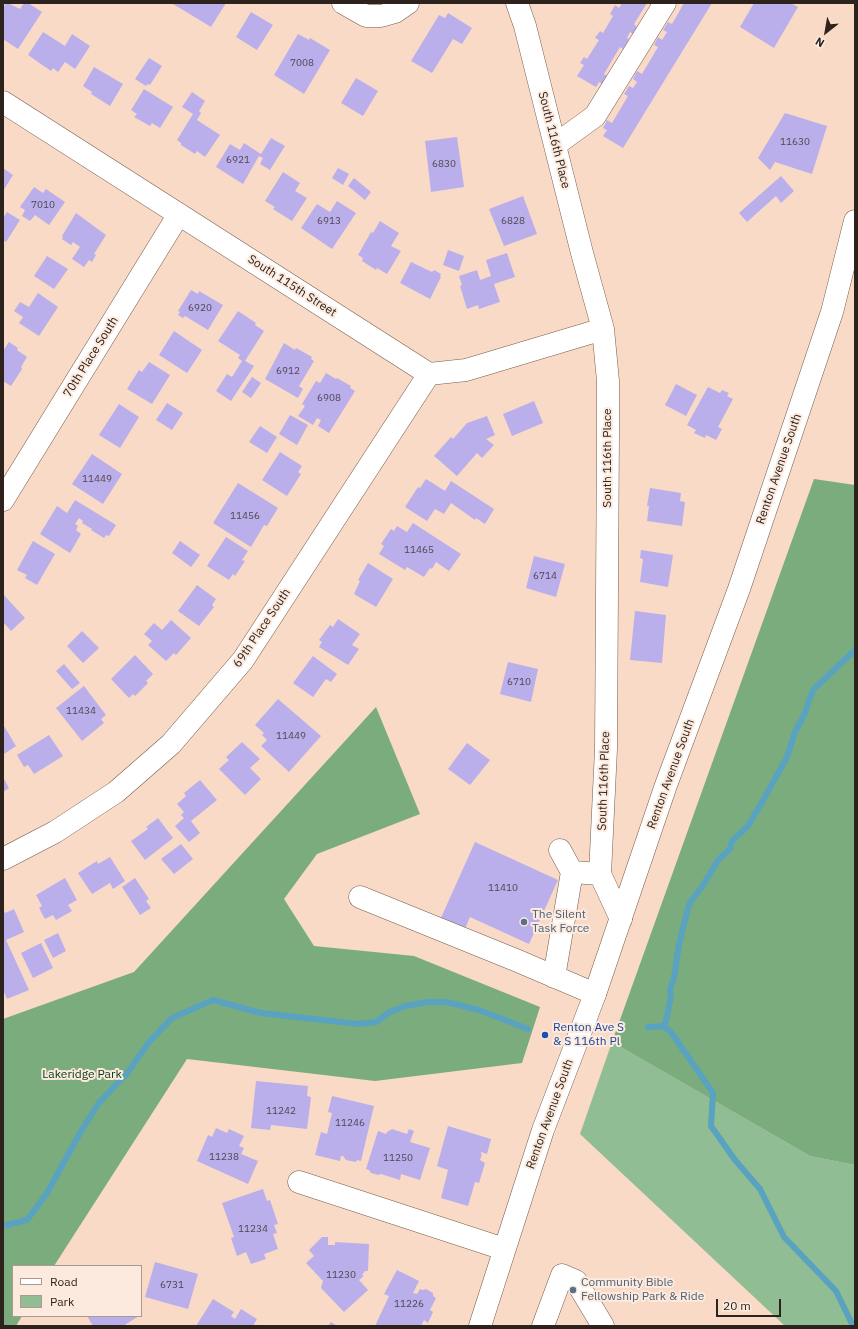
<!DOCTYPE html>
<html>
<head>
<meta charset="utf-8">
<style>
  body { margin:0 }
  #map { position:relative; width:858px; height:1329px; overflow:hidden; background:#f8dac6; font-family:"IBM Plex Sans",sans-serif }
  canvas { display:block }
  .frame { position:absolute; inset:0; border:4px solid #2e231c; pointer-events:none }
  .legend { position:absolute; left:12px; top:1265px; width:130px; height:52px; box-sizing:border-box; background:#fdeade; border:1px solid #aa9a90; margin:0; padding:5px 7px; list-style:none; font-size:12px; color:#2e231c }
  .legend li { display:flex; align-items:center; gap:8px; height:20px }
  .legend b { width:20px; border:1px solid #aa9a90 }
  .north { position:absolute; left:806px; top:12px; width:40px; height:40px; -webkit-text-stroke:3px #fdeade; paint-order:stroke; rotate:211deg; font-size:11px; font-weight:700; line-height:16px; text-align:center; color:#2e231c }
  .north::after { content:''; display:block; margin:auto; width:14px; height:18px; background:#2e231c; clip-path:polygon(50% 0,100% 100%,50% 72%,0 100%) }
  .scale { position:absolute; left:716px; top:1299px; width:65px; height:18px; box-sizing:border-box; border:2px solid #2e231c; border-top:0; padding-left:5px; font-size:12px; line-height:14px; white-space:nowrap; color:#2e231c; -webkit-text-stroke:3px #fdeade; paint-order:stroke }
</style>
</head>
<body>
<div id="map">
<canvas width="858" height="1329"></canvas>
<div class="frame"></div>
<ul class="legend">
<li><b style="height:5px;background:#fff"></b>Road</li>
<li><b style="height:11px;background:#90bd93"></b>Park</li>
</ul>
<div class="north">N</div>
<div class="scale">20 m</div>
</div>
<script>
const ctx = document.querySelector('canvas').getContext('2d');
ctx.lineJoin = 'round';
function fillPath(path, color) {
  ctx.fillStyle = color;
  ctx.fill(path, 'evenodd');
}
function toPath(rows) {
  const path = new Path2D();
  for (const r of rows) {
    path.moveTo(r[0], r[1]);
    for (let i = 2; i < r.length; i += 2) path.lineTo(r[i], r[i + 1]);
  }
  return path;
}
function strokePath(path, color, width, dash) {
  ctx.strokeStyle = color;
  ctx.lineWidth = width;
  ctx.lineCap = dash ? 'butt' : 'round';
  ctx.setLineDash(dash || []);
  ctx.stroke(path);
}
function label(font, color, halo, rows, align = 'center') {
  ctx.font = font + ' "IBM Plex Sans",sans-serif';
  ctx.lineWidth = 4;
  ctx.setLineDash([]);
  ctx.textBaseline = 'middle';
  ctx.strokeStyle = halo;
  ctx.fillStyle = color;
  for (const [text, x, y, turn = 0] of rows) {
    ctx.save();
    ctx.translate(x, y);
    ctx.rotate((+turn || 0) * Math.PI / 180);
    ctx.textAlign = isNaN(turn) ? turn : align;
    if (halo) ctx.strokeText(text, 0, 0);
    ctx.fillText(text, 0, 0);
    ctx.restore();
  }
}
fillPath(toPath([
  [612,1042,810,1156,855,1165,855,1326,785,1326,580,1134]
]), '#90bd93');
fillPath(toPath([
  [814,479,855,485,855,1165,810,1156,612,1042],
  [376,707,420,814,317,854,284,899,314,946,414,956,540,1007,522,1063,375,1081,187,1059,54,1266,13,1266,13,1316,22,1316,16,1326,3,1326,3,1019,134,972]
]), '#7aac7e');
strokePath(toPath([
  [663,1026,666,1021,671,997,670,989,674,978,679,944,689,904,694,897,702,887,718,860,730,849,732,841,748,826,761,804,787,757,795,732,806,711,809,700,814,689,855,650],
  [648,1027,663,1026,671,1032,713,1093,711,1126,735,1160,760,1189,784,1237,836,1291,853,1326],
  [3,1226,27,1220,47,1193,80,1133,98,1104,128,1072,149,1042,172,1018,213,1000,261,1013,358,1024,376,1022,390,1012,405,1006,428,1002,446,1002,479,1010,528,1029]
]), '#59a2c0', 6);
fillPath(toPath([
  [3,3,8,3,20,9,24,3,28,3,42,12,18,49,3,39,3,8,5,5],
  [174,3,226,3,211,27,173,4],
  [622,3,647,3,634,24,637,27,633,34,630,32,627,38,629,39,623,49,620,47,604,74,607,76,602,84,599,82,596,87,577,76,584,65,580,63,584,57,587,59,599,40,595,38,600,31,603,33,613,16,610,14,615,5,619,8],
  [684,3,712,3,623,148,603,136,607,130,603,128,607,120,612,123,628,96,624,94,629,86,633,88,637,82,633,79,637,71,642,74,658,47,654,45,658,37,662,40,667,32,663,30,668,22,672,24],
  [754,3,790,3,798,7,774,48,740,27],
  [251,12,273,25,257,50,236,37],
  [448,13,472,28,462,44,453,39,432,73,411,61,439,15,445,18],
  [43,32,65,46,72,34,90,46,75,69,65,62,58,72,53,68,51,71,28,55],
  [298,34,309,40,310,38,330,50,304,94,274,75],
  [149,58,162,66,150,85,148,84,146,86,135,79],
  [94,67,123,84,110,106,91,94,92,92,83,86],
  [356,78,378,91,363,116,341,103],
  [144,89,173,107,160,128,152,123,150,126,134,117,137,114,131,110],
  [192,92,205,101,199,111,201,113,197,120,220,135,205,157,197,151,195,154,181,145,181,143,177,140,193,114,182,107],
  [785,113,827,126,812,174,775,162,770,170,758,158],
  [457,137,464,187,431,192,425,141],
  [271,138,285,146,270,170,260,164,263,158,259,156,243,184,216,167,230,144,240,150,244,143,261,154],
  [3,168,13,175,3,191],
  [338,168,349,174,343,185,332,178],
  [283,172,300,183,295,191,307,198,292,221,273,209,275,207,265,201],
  [781,176,794,191,781,203,776,196,747,222,739,213],
  [354,178,371,192,365,200,348,186],
  [34,187,43,193,46,189,65,202,49,225,35,215,30,221,22,216,25,210,20,207],
  [523,196,537,234,504,246,489,209],
  [337,201,356,213,332,249,301,228,317,204,330,212],
  [7,212,20,220,6,242,3,240,3,218],
  [76,213,106,235,94,254,96,255,92,262,89,260,84,267,72,259,80,247,73,242,71,245,62,239,63,237,62,236],
  [380,221,399,233,391,246,401,251,387,274,377,268,376,270,362,261,363,258,358,255,371,232,373,233],
  [448,250,464,256,459,271,443,265],
  [507,253,515,277,494,284,500,302,479,309,478,305,467,309,460,286,462,285,459,276,477,270,480,280,491,276,486,260],
  [47,256,68,269,54,289,34,276],
  [411,262,432,272,434,270,441,274,440,277,441,277,430,299,400,283],
  [191,290,198,294,199,291,223,305,208,330,185,316,183,318,178,315,180,312,178,311],
  [38,293,58,307,39,336,19,323,23,317,14,311,20,302,29,307],
  [238,311,256,323,255,325,264,331,245,361,254,366,231,401,216,391,227,374,232,377,242,361,238,358,240,355,218,341],
  [174,331,202,350,187,373,159,355],
  [9,342,18,348,17,350,27,357,21,367,22,369,11,386,3,381,3,351],
  [284,343,295,350,296,348,312,357,311,359,314,361,299,386,303,389,298,398,265,379],
  [149,362,170,375,152,404,127,389,139,370,142,372],
  [326,373,336,379,337,378,351,386,350,388,355,391,329,433,318,426,321,420,317,418,313,425,298,416,305,406,302,404,316,381,320,383],
  [252,377,261,383,251,398,242,392],
  [676,384,697,395,686,416,665,405],
  [708,387,720,393,722,390,729,393,727,396,733,399,718,427,722,429,716,440,706,435,705,438,694,433,696,430,687,425],
  [534,401,543,423,512,436,503,414],
  [167,403,183,413,172,430,156,420],
  [119,404,139,417,120,448,99,435],
  [290,415,308,425,297,445,279,434],
  [487,416,495,435,486,439,494,445,482,458,477,453,457,476,434,456,451,437,453,439,467,423],
  [260,426,277,437,267,453,249,442],
  [280,452,302,466,298,472,301,474,287,496,262,480],
  [92,454,122,474,103,504,72,484],
  [426,479,445,491,451,481,494,509,485,524,476,518,475,520,451,503,444,514,435,509,427,521,405,507,418,487,420,488],
  [238,483,278,508,267,526,264,525,251,547,213,523],
  [650,488,681,493,680,501,685,502,682,526,647,521,649,506,647,506],
  [75,500,116,525,109,536,106,535,104,538,91,530,92,529,82,523,83,521,79,518,75,524,78,526,76,530,81,534,70,553,40,534,57,506,67,513],
  [413,523,461,554,449,571,436,562,432,569,430,568,424,577,407,567,405,570,379,554,384,546,381,544,391,529,394,531,397,526,407,532],
  [226,537,248,551,242,560,245,561,235,576,233,574,229,580,207,566],
  [33,541,55,554,37,585,25,578,27,575,17,570],
  [180,541,200,555,191,567,172,553],
  [641,550,673,555,668,587,640,582,643,559,640,558],
  [534,556,565,564,556,597,526,588],
  [368,563,393,579,376,607,354,594,360,581,358,580],
  [197,585,216,599,212,605,214,607,199,626,178,611],
  [3,594,25,618,11,631,5,624,3,626],
  [635,611,666,615,662,663,630,660],
  [338,619,360,634,352,645,359,649,348,665,319,647,322,642,319,640,330,625,333,627],
  [171,620,191,638,176,655,174,653,166,661,148,645,152,641,144,634,154,623,162,630],
  [82,631,99,648,83,663,67,646],
  [135,655,153,674,146,681,148,683,135,696,133,694,129,698,111,679],
  [313,656,337,674,331,682,326,679,313,697,293,683],
  [508,662,538,669,531,702,500,694],
  [64,664,80,683,72,689,56,671],
  [84,686,106,715,101,719,104,723,82,741,56,708],
  [278,699,321,736,289,772,261,746,267,740,262,735,264,733,255,725],
  [3,726,4,726,16,746,4,754],
  [49,735,63,756,34,774,28,765,24,767,17,755],
  [242,742,260,759,250,768,261,779,245,795,219,769,229,760,226,757],
  [467,743,490,760,470,785,448,769],
  [3,777,9,788,3,792],
  [200,780,217,800,191,821,200,833,189,842,175,826,184,818,181,815,184,812,177,804,186,796,184,793],
  [158,818,173,838,145,860,131,841,148,829,146,827],
  [475,842,558,880,529,944,470,917,464,931,440,920],
  [181,844,193,859,174,874,161,859],
  [110,857,125,881,113,889,110,883,92,894,78,873,97,861,98,864],
  [65,878,77,900,68,905,72,911,56,920,53,915,45,919,39,908,42,906,36,895],
  [135,878,149,899,146,901,151,908,140,915,122,887],
  [3,908,5,913,14,909,24,932,6,940,29,990,7,999,3,990],
  [58,933,66,951,53,958,44,940],
  [41,943,53,968,33,978,21,953],
  [256,1081,308,1086,307,1096,311,1097,307,1129,271,1125,270,1130,251,1128],
  [332,1096,374,1106,361,1161,357,1160,356,1162,346,1160,343,1156,341,1156,340,1161,315,1155,321,1132,327,1134,332,1113,328,1112],
  [448,1126,491,1139,487,1154,481,1152,481,1154,482,1154,480,1160,485,1163,479,1183,475,1182,468,1206,441,1198,448,1170,437,1166],
  [216,1128,227,1133,229,1129,244,1136,239,1146,244,1148,241,1154,258,1161,248,1184,197,1161,208,1135,212,1137],
  [392,1129,407,1134,409,1129,414,1131,410,1142,430,1148,420,1180,401,1174,400,1180,381,1174,378,1175,371,1173,369,1170,366,1169,378,1131,386,1134,387,1132],
  [263,1189,267,1201,270,1200,278,1224,274,1225,277,1233,273,1234,278,1249,264,1254,266,1259,251,1264,246,1252,237,1256,231,1238,234,1237,222,1203],
  [322,1237,328,1237,328,1245,335,1245,335,1242,369,1244,368,1271,365,1271,362,1275,364,1276,359,1280,368,1290,344,1312,321,1288,323,1281,306,1263,314,1256,309,1250],
  [155,1262,198,1274,188,1309,145,1297],
  [397,1270,419,1281,413,1293,417,1294,420,1289,423,1290,426,1289,433,1293,433,1296,436,1298,430,1310,433,1312,428,1323,424,1320,421,1326,375,1326,389,1296,384,1294],
  [213,1299,234,1312,231,1316,235,1319,241,1309,257,1319,253,1326,196,1326],
  [87,1316,139,1316,123,1326,93,1326],
  [331,1322,337,1326,328,1326]
]), '#bbafeb');
const minor = toPath([
  [343,3,366,16,381,16,395,12,408,3],
  [517,3,525,26,582,253,603,329,608,381,608,433,606,749,600,874,621,919],
  [3,102,429,374,466,370,603,329],
  [555,145,595,116,665,3],
  [3,500,179,214],
  [560,850,572,872],
  [3,859,55,832,116,792,171,744,243,660,429,374],
  [360,897,518,961,595,994],
  [554,977,572,872,600,874],
  [299,1182,504,1249],
  [543,1326,562,1275,576,1281,603,1326]
]);
const major = toPath([
  [480,1326,543,1130,595,994,666,785,739,589,832,312,855,221]
]);
strokePath(minor, '#765c4b', 23);
strokePath(major, '#765c4b', 23);
strokePath(minor, '#fff', 22);
strokePath(major, '#fff', 22);
for (const [x, y, r, color] of [
  [524,922,4,"#5c6f8a"],
  [545,1035,4,"#1a4fb4"],
  [573,1290,4,"#5c6f8a"]
]) {
  const dot = new Path2D();
  dot.arc(x, y, r, 0, 2 * Math.PI);
  ctx.fillStyle = color;
  ctx.fill(dot);
  strokePath(dot, '#fdeade', 1.5);
}
label('10px', '#514650', null, [
  ["7008",302,63],
  ["11630",795,142],
  ["6921",238,160],
  ["6830",444,164],
  ["7010",43,205],
  ["6913",329,221],
  ["6828",513,221],
  ["6920",200,308],
  ["6912",288,371],
  ["6908",329,398],
  ["11449",97,479],
  ["11456",245,516],
  ["11465",419,550],
  ["6714",545,576],
  ["6710",519,682],
  ["11434",81,711],
  ["11449",291,736],
  ["11410",503,888],
  ["11242",281,1111],
  ["11246",350,1123],
  ["11238",224,1157],
  ["11250",398,1158],
  ["11234",253,1229],
  ["11230",341,1275],
  ["6731",172,1285],
  ["11226",409,1304]
]);
label('12px', '#2e231c', '#fdeade', [
  ["South 116th Place",554,140,76],
  ["South 115th Street",292,286,33],
  ["70th Place South",91,357,-58],
  ["South 116th Place",608,458,-90],
  ["Renton Avenue South",779,469,-71],
  ["69th Place South",262,628,-56],
  ["Renton Avenue South",671,774,-70],
  ["South 116th Place",604,781,-88],
  ["Renton Avenue South",550,1114,-70]
]);
label('12px', '#4e5e75', '#fdeade', [
  ["The Silent",532,915],
  ["Task Force",532,929],
  ["Community Bible",581,1283],
  ["Fellowship Park & Ride",581,1297]
], 'left');
label('12px', '#164399', '#fdeade', [
  ["Renton Ave S",553,1028],
  ["& S 116th Pl",553,1042]
], 'left');
label('12px', '#003a0e', '#fdeade', [
  ["Lakeridge Park",82,1075]
]);
</script>
</body>
</html>
